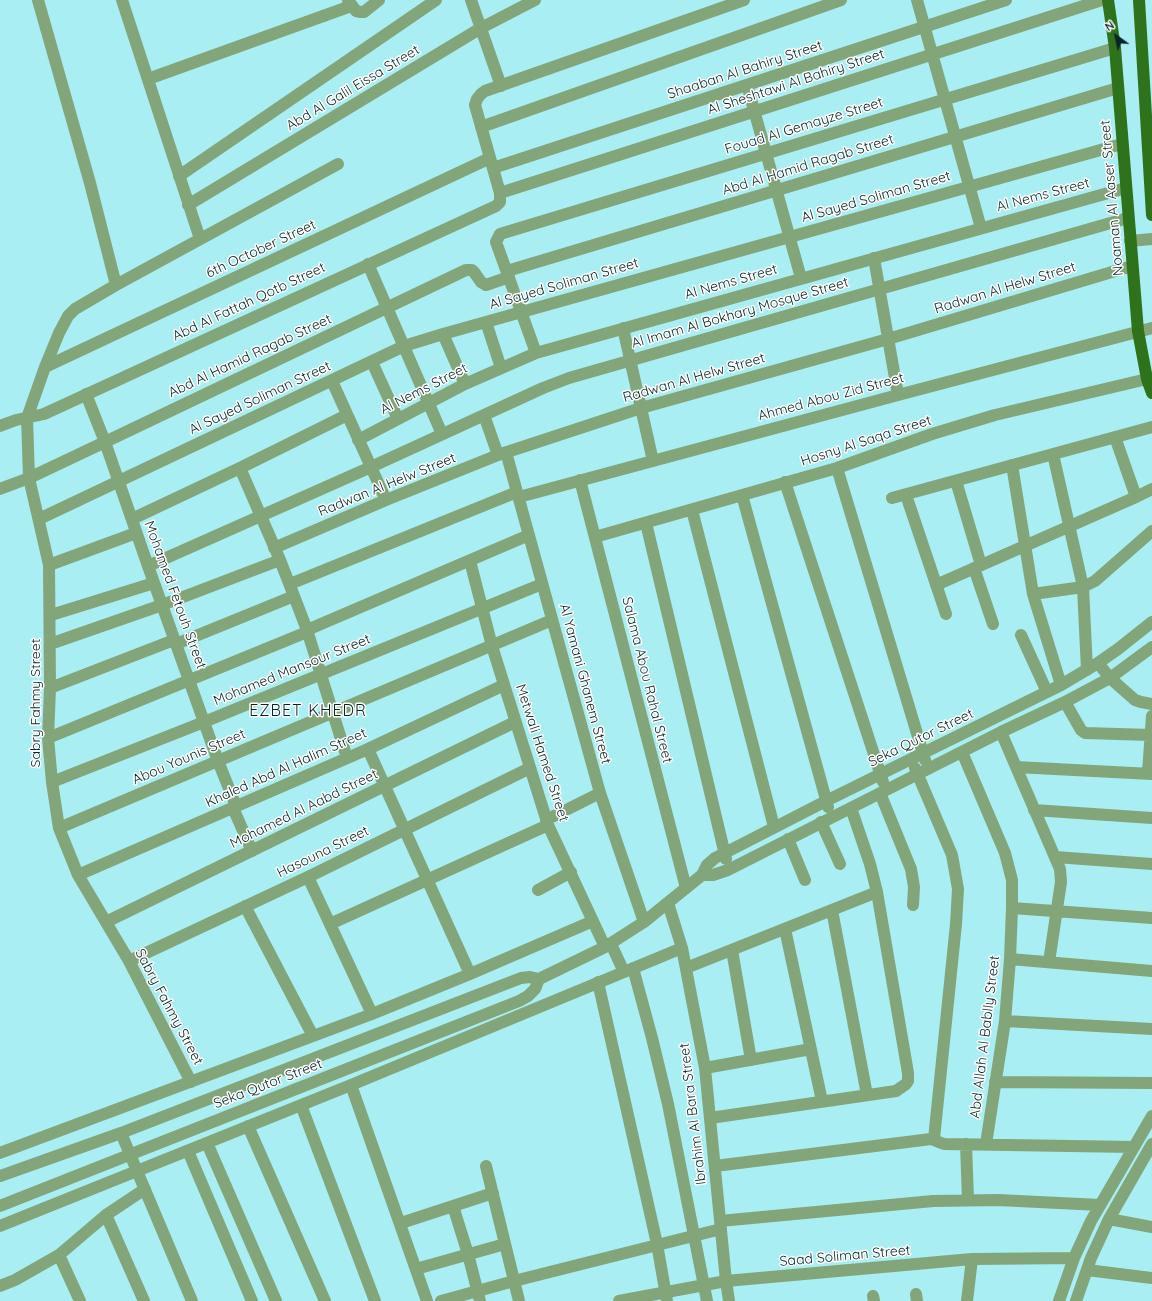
<!DOCTYPE html>
<html>
<head>
<meta charset="utf-8">
<style>
  body { margin:0 }
  #map { position:relative; width:1152px; height:1301px; overflow:hidden; background:#a8eef2; font-family:Quicksand,sans-serif }
  canvas { display:block }
  .north { position:absolute; left:1096px; top:16px; width:40px; height:40px; -webkit-text-stroke:3px #fff; paint-order:stroke; rotate:327deg; font-size:11px; font-weight:700; line-height:16px; text-align:center; color:#062526 }
  .north::after { content:''; display:block; margin:auto; width:14px; height:18px; background:#062526; clip-path:polygon(50% 0,100% 100%,50% 72%,0 100%) }
</style>
</head>
<body>
<div id="map">
<canvas width="1152" height="1301"></canvas>
<div class="north">N</div>
</div>
<script>
const ctx = document.querySelector('canvas').getContext('2d');
ctx.lineJoin = 'round';
function toPath(rows) {
  const path = new Path2D();
  for (const r of rows) {
    path.moveTo(r[0], r[1]);
    for (let i = 2; i < r.length; i += 2) path.lineTo(r[i], r[i + 1]);
  }
  return path;
}
function strokePath(path, color, width, dash) {
  ctx.strokeStyle = color;
  ctx.lineWidth = width;
  ctx.lineCap = dash ? 'butt' : 'round';
  ctx.setLineDash(dash || []);
  ctx.stroke(path);
}
function label(font, color, halo, rows, align = 'center') {
  ctx.font = font + ' Quicksand,sans-serif';
  ctx.lineWidth = 3;
  ctx.setLineDash([]);
  ctx.textBaseline = 'middle';
  ctx.strokeStyle = halo;
  ctx.fillStyle = color;
  for (const [text, x, y, turn = 0] of rows) {
    ctx.save();
    ctx.translate(x, y);
    ctx.rotate((+turn || 0) * Math.PI / 180);
    ctx.textAlign = isNaN(turn) ? turn : align;
    if (halo) ctx.strokeText(text, 0, 0);
    ctx.fillText(text, 0, 0);
    ctx.restore();
  }
}
strokePath(toPath([
  [38,0,90,183,116,285],
  [122,0,200,239],
  [348,0,356,11,361,12,364,12,379,0],
  [471,0,501,86],
  [917,0,981,228],
  [148,79,351,6],
  [747,85,801,278],
  [481,127,841,0],
  [493,168,1006,0],
  [179,176,436,0],
  [500,193,1102,0],
  [188,205,481,28,535,0],
  [1130,241,1152,239],
  [874,258,898,395],
  [368,264,442,434],
  [507,271,1118,88],
  [486,322,501,368],
  [623,328,653,461],
  [443,334,465,384],
  [536,353,496,242,500,234,1115,48],
  [372,362,398,419],
  [45,367,490,158],
  [332,381,386,500],
  [86,394,105,442,148,566,218,761,236,806],
  [484,415,498,455],
  [0,426,16,420,44,414,496,206,500,202,500,193,475,105,477,99,481,94,485,91,744,0],
  [1115,437,1136,497],
  [358,440,465,384,536,353,1126,188],
  [506,452,600,793,644,922],
  [1053,454,1083,587,1087,670],
  [1012,465,1033,594,1061,685],
  [240,468,280,560,294,596,307,630,347,758],
  [837,468,925,760],
  [580,480,686,888],
  [956,481,981,565],
  [785,482,883,782],
  [0,489,29,478,105,442,466,270,472,270,474,272,481,282,486,285,509,277],
  [742,495,828,807],
  [906,495,946,614],
  [519,497,898,395,1152,328],
  [892,498,1152,427],
  [692,510,774,827],
  [39,519,404,346,443,334,1122,144],
  [132,519,240,468,347,415],
  [646,523,726,859],
  [595,537,837,468,932,434,995,415,1147,379],
  [274,548,386,500,498,455,641,408,888,339,1132,266],
  [470,561,492,646,548,825,605,947],
  [49,565,136,533],
  [148,566,371,467,543,388,569,378,1128,218],
  [974,568,993,624],
  [290,584,517,492],
  [936,585,1136,497,1152,489],
  [1033,594,1083,587,1095,581,1152,531],
  [51,615,154,583],
  [307,630,529,535],
  [1021,635,1047,692],
  [50,644,162,605,280,560],
  [176,644,294,596],
  [1098,663,1110,678,1135,700,1141,702,1152,704],
  [50,688,174,640],
  [1065,702,1081,730,1085,733,1151,735],
  [1001,732,1060,869,1061,882,1049,962],
  [48,738,307,632],
  [368,749,470,974],
  [962,752,1005,853,1012,880,1012,908,1010,959,1005,1021,986,1144],
  [1016,767,1152,774],
  [915,768,952,855,958,889,956,924,934,1139],
  [1148,773,1152,716],
  [52,782,204,722,542,584],
  [880,793,911,869,914,887,913,905],
  [233,808,252,851],
  [1034,810,1152,818],
  [546,820,600,793],
  [821,822,840,864],
  [59,828,552,620],
  [788,839,805,880],
  [1055,857,1152,864],
  [78,875,368,749,504,685],
  [702,875,713,875,728,870,1001,732,1065,702,1110,678,1152,647],
  [308,877,372,1014],
  [538,890,571,872],
  [668,903,682,948,705,1068,726,1281,729,1301],
  [245,906,313,1036],
  [1012,908,1152,918],
  [832,910,867,1095],
  [106,922,515,722],
  [330,924,548,825],
  [785,929,822,1101],
  [611,944,624,972],
  [732,950,751,1060],
  [1010,959,1152,971],
  [129,961,308,877,530,768],
  [633,968,652,1038,668,1104,707,1301],
  [686,968,877,892],
  [598,982,657,1244,667,1301],
  [1005,1021,1152,1029],
  [705,1068,811,1049],
  [191,1082,129,961,78,875,59,828,52,782,48,738,50,688,49,565,29,478,27,418,45,367,59,333,68,316,75,309,116,285,338,164],
  [995,1082,1152,1083],
  [351,1085,427,1301],
  [301,1105,375,1301],
  [710,1118,896,1091,906,1084,908,1081,908,1073,877,892,870,864,851,808],
  [248,1126,325,1301],
  [121,1133,192,1301],
  [207,1143,276,1301],
  [966,1144,968,1200],
  [188,1151,252,1301],
  [0,1153,372,1014,470,974,593,921],
  [486,1166,519,1301],
  [715,1166,931,1139,944,1144,1134,1147],
  [0,1176,121,1133,521,978,530,977,539,979,605,947,644,922,702,875,707,865,715,858,826,801,1061,685,1098,663,1118,649,1152,622],
  [0,1206,519,1001,528,996,535,989,539,979],
  [453,1206,468,1254,480,1301],
  [106,1215,144,1301],
  [1109,1219,1152,1227],
  [720,1221,933,1201,998,1200,1100,1205],
  [401,1223,493,1193],
  [0,1226,351,1085,682,948],
  [59,1255,80,1301],
  [416,1269,505,1244],
  [1087,1270,1152,1278],
  [0,1286,15,1280,59,1255,106,1215,145,1189],
  [916,1294,917,1301],
  [873,1296,874,1301],
  [441,1301,514,1281,721,1229],
  [619,1301,726,1281,972,1259,1074,1258],
  [967,1301,972,1259],
  [1059,1301,1074,1258,1091,1221,1152,1116],
  [1076,1301,1091,1258,1109,1219,1152,1144]
]), '#82a57a', 12);
strokePath(toPath([
  [1108,0,1115,48,1138,331,1147,379,1152,393],
  [1139,0,1152,215]
]), '#2e721c', 12);
label('14px', '#062526', '#fff', [
  ["Shaaban Al Bahiry Street",745,70,-18],
  ["Al Sheshtawi Al Bahiry Street",796,82,-18],
  ["Abd Al Galil Eissa Street",353,88,-31],
  ["Fouad Al Gemayze Street",804,126,-17],
  ["Abd Al Hamid Ragab Street",808,165,-17],
  ["Al Nems Street",1043,195,-15],
  ["Al Sayed Soliman Street",876,197,-16],
  ["Noaman Al Aaser Street",1112,198,-95],
  ["6th October Street",261,249,-25],
  ["Al Nems Street",731,282,-16],
  ["Al Sayed Soliman Street",564,284,-16],
  ["Radwan Al Helw Street",1005,288,-17],
  ["Abd Al Fattah Qotb Street",249,302,-25],
  ["Al Imam Al Bokhary Mosque Street",740,313,-16],
  ["Abd Al Hamid Ragab Street",250,356,-25],
  ["Radwan Al Helw Street",694,378,-16],
  ["Al Nems Street",424,389,-27],
  ["Ahmed Abou Zid Street",831,397,-15],
  ["Al Sayed Soliman Street",260,398,-25],
  ["Hosny Al Saqa Street",866,441,-18],
  ["Radwan Al Helw Street",387,485,-22],
  ["Mohamed Fetouh Street",175,595,70],
  ["Mohamed Mansour Street",292,670,-22],
  ["Salama Abou Rahal Street",647,680,76],
  ["Al Yamani Ghanem Street",585,684,75],
  ["Sabry Fahmy Street",36,703,-90],
  ["Seka Qutor Street",921,738,-26],
  ["Metwali Hamed Street",542,753,72],
  ["Abou Younis Street",189,757,-23],
  ["Khaled Abd Al Halim Street",286,768,-24],
  ["Mohamed Al Aabd Street",304,809,-26],
  ["Hasouna Street",323,852,-26],
  ["Sabry Fahmy Street",169,1007,62],
  ["Abd Allah Al Bablly Street",985,1037,-83],
  ["Seka Qutor Street",268,1084,-21],
  ["Ibrahim Al Bara Street",693,1114,-97],
  ["Saad Soliman Street",845,1256,-5]
]);
ctx.letterSpacing = '1px';
label('16px', '#062526', '#fff', [
  ["EZBET KHEDR",308,711]
]);
ctx.letterSpacing = '0px';
</script>
</body>
</html>
